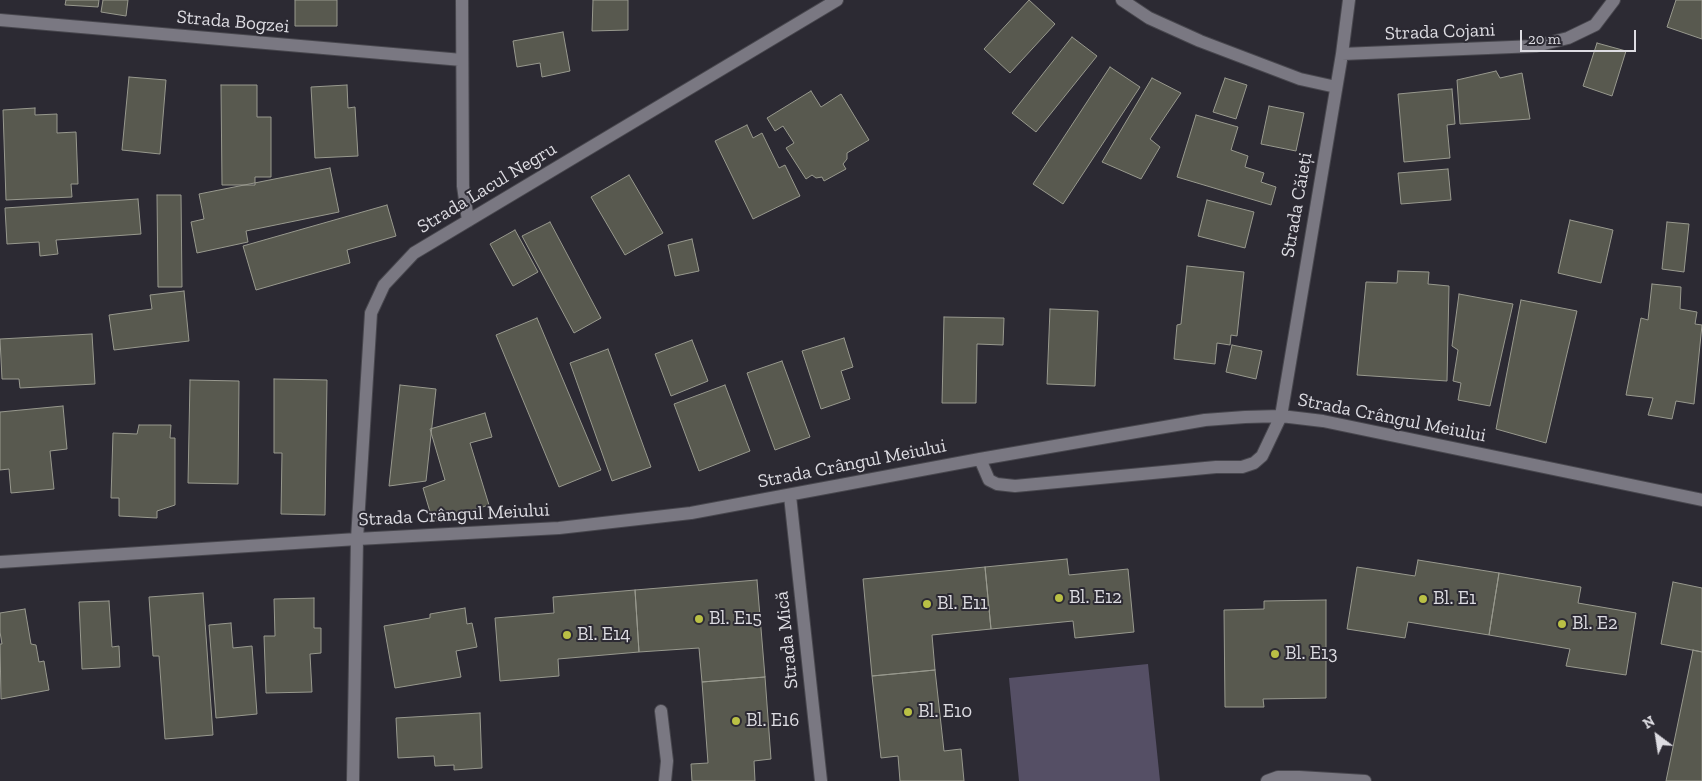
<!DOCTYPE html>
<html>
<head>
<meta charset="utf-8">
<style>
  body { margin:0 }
  #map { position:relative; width:1702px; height:781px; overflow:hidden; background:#2c2a33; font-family:"Zilla Slab",serif }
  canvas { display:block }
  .north { position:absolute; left:1632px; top:711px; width:50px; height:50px; -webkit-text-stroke:4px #2c2a33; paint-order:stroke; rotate:329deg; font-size:14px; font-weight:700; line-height:20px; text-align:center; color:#dddce2 }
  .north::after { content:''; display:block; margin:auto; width:18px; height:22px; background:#dddce2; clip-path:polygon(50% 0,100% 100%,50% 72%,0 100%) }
  .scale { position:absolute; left:1520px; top:30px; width:116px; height:22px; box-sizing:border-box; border:2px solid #dddce2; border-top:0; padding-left:6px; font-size:15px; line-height:18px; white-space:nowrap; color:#dddce2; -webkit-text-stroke:4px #2c2a33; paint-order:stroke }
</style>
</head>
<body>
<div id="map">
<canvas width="1702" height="781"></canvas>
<div class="north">N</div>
<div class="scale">20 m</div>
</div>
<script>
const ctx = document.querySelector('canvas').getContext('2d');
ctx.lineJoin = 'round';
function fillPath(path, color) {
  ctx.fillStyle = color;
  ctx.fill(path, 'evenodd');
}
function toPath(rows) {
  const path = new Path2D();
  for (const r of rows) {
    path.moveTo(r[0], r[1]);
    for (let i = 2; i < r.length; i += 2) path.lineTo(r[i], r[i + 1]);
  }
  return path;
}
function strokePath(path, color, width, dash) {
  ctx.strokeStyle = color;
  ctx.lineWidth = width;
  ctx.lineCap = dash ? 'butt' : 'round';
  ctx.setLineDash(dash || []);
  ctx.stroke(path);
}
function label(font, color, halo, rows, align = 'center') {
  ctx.font = font + ' "Zilla Slab",serif';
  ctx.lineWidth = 4;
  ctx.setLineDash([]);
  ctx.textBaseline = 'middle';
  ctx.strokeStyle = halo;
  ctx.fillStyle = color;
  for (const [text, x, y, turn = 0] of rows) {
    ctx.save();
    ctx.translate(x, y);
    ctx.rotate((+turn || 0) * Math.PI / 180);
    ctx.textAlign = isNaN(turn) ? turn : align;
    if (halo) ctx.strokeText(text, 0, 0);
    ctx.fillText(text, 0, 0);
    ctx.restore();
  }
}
fillPath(toPath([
  [1148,664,1160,781,1019,781,1009,678]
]), '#554f65');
const building = toPath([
  [66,0,99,0,98,7,65,5,66,0],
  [103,0,128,0,126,16,101,12,103,0],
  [295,0,337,0,337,26,295,26,295,0],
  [593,0,628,0,628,30,592,31,593,0],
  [1029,0,1055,24,1010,73,984,49,1029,0],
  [1676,0,1702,0,1702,39,1667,27,1676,0],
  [563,32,570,71,542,77,540,63,517,67,513,41,563,32],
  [1072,37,1097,56,1036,132,1012,113,1072,37],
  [1597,43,1626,51,1612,96,1583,86,1597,43],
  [1110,67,1140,87,1063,204,1033,184,1110,67],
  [1496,71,1500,78,1522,73,1530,119,1460,124,1457,80,1496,71],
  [129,77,166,80,160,154,122,150,129,77],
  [1152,78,1181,93,1150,139,1160,147,1141,179,1102,162,1152,78],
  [1225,78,1247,85,1236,119,1213,112,1225,78],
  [221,85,257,85,257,117,271,117,271,177,255,177,255,185,222,185,221,85],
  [347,85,348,108,355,107,358,156,315,158,311,87,347,85],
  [1452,89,1455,124,1447,125,1450,158,1404,162,1398,94,1452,89],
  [811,91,821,107,841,94,869,140,847,153,847,159,843,164,846,169,824,181,822,177,816,178,812,175,806,179,786,148,794,143,783,126,775,131,767,118,811,91],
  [1269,106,1304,113,1296,151,1261,144,1269,106],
  [35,108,35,115,57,114,57,133,76,132,78,184,71,184,72,197,6,200,3,110,35,108],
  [1196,115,1238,127,1231,150,1248,156,1245,167,1264,173,1261,182,1276,187,1271,205,1177,177,1196,115],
  [747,125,753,138,762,133,779,168,785,165,800,196,753,219,715,141,747,125],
  [330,168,339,212,246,231,248,242,197,253,191,222,204,219,199,194,330,168],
  [1448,169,1451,200,1401,204,1398,173,1448,169],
  [629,175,663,233,625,255,591,197,629,175],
  [157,195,181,195,182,287,158,287,157,195],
  [138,199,141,234,56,240,58,254,40,256,39,242,7,244,5,208,138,199],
  [1207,200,1254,212,1245,248,1198,236,1207,200],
  [387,205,396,236,347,250,350,263,256,290,243,246,387,205],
  [1570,220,1613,230,1601,283,1558,273,1570,220],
  [550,222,601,318,574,333,522,236,550,222],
  [1667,222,1689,224,1684,272,1662,269,1667,222],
  [515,230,538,272,513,286,490,244,515,230],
  [692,239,699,271,675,276,668,245,692,239],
  [1187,266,1244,272,1237,336,1231,335,1230,345,1217,343,1215,364,1174,359,1177,325,1181,324,1187,266],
  [1398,271,1429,272,1428,284,1449,286,1447,381,1357,375,1366,282,1397,283,1398,271],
  [1652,284,1681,287,1680,309,1697,312,1695,324,1702,325,1694,404,1676,401,1672,419,1648,415,1653,398,1626,395,1641,318,1648,320,1652,284],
  [184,291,189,341,114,350,109,315,152,309,150,295,184,291],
  [1459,294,1513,304,1490,406,1458,400,1461,383,1453,381,1458,350,1452,346,1459,294],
  [1521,300,1577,311,1546,443,1496,429,1521,300],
  [1050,309,1098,311,1095,386,1047,384,1050,309],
  [944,317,1004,318,1003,345,977,344,976,403,942,403,944,317],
  [537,318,601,470,559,487,496,335,537,318],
  [92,334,95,384,20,388,19,379,2,379,0,339,92,334],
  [844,338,853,367,841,371,850,399,821,409,802,351,844,338],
  [692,340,708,381,671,396,655,354,692,340],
  [1232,345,1262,351,1256,379,1226,372,1232,345],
  [608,349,651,467,612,481,570,363,608,349],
  [782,361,810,437,775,450,747,373,782,361],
  [274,379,327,380,325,515,281,514,282,453,274,453,274,379],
  [190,380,239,381,238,484,188,483,190,380],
  [400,385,436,389,426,481,389,486,400,385],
  [725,385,750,451,699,471,674,404,725,385],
  [63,406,67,449,50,451,54,489,11,493,9,469,0,470,0,412,63,406],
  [485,413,492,437,470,443,489,505,433,522,423,488,445,480,430,429,485,413],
  [139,425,171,425,170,438,175,438,175,505,157,511,157,518,119,516,119,498,111,498,113,433,137,434,139,425],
  [1067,559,1069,575,1128,569,1134,632,1075,638,1073,621,991,629,985,567,1067,559],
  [1418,560,1499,573,1489,635,1408,622,1405,638,1347,629,1357,567,1415,576,1418,560],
  [985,567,991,629,932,635,935,670,872,676,863,579,985,567],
  [1499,573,1581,587,1578,603,1636,613,1626,675,1566,666,1570,649,1489,635,1499,573],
  [757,580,765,677,702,682,699,648,639,652,635,590,757,580],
  [1673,582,1702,588,1702,652,1661,644,1673,582],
  [635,590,639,652,558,659,559,676,500,681,495,618,554,613,553,597,635,590],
  [203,593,213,735,165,739,159,656,153,656,149,597,203,593],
  [314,598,314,628,321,628,321,653,310,654,312,692,266,693,264,636,275,636,274,599,314,598],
  [1326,600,1326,698,1263,699,1264,707,1225,707,1224,610,1264,609,1264,601,1326,600],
  [109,601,112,647,119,646,120,667,82,669,79,602,109,601],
  [465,608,467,624,472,623,477,647,456,651,461,677,395,688,384,626,430,618,430,614,465,608],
  [25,609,31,644,36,645,39,662,44,661,49,690,1,699,0,644,2,644,0,632,0,613,25,609],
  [231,623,233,648,252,646,257,714,216,718,209,625,231,623],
  [1693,650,1702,652,1702,781,1666,781,1693,650],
  [935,670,944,751,961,749,964,781,900,781,898,756,881,758,872,676,935,670],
  [765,677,771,759,754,761,755,781,692,781,691,764,708,763,702,682,765,677],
  [480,713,482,768,454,770,454,765,435,766,434,756,398,758,396,718,480,713]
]);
fillPath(building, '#58594f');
strokePath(building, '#98998e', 1);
const minor = toPath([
  [462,0,463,186,468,221],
  [1122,0,1149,18,1200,41,1300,79,1336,87],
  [0,20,462,60],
  [1342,54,1536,46,1568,38,1595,25,1614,0],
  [980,459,989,480,997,484,1015,486,1216,467,1242,467,1254,463,1262,456,1281,416,1342,54,1349,0],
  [790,496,821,781],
  [0,562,357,539,559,528,691,513,980,459,1205,420,1245,417,1281,416,1323,421,1702,500],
  [661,711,667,761,665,781],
  [353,781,357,539,371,313,384,285,414,253,837,0],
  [1267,781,1278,777,1299,777,1365,781]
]);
strokePath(minor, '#48474e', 14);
strokePath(minor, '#7a7882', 12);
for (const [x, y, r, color] of [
  [1059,598,5,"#bac045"],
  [1423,599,5,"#bac045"],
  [927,604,5,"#bac045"],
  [699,619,5,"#bac045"],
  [1562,624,5,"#bac045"],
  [567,635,5,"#bac045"],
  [1275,654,5,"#bac045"],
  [908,712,5,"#bac045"],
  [736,721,5,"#bac045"]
]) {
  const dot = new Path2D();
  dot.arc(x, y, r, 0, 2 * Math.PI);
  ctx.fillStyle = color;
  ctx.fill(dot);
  strokePath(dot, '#2c2a33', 2);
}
label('19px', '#dddce2', '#2c2a33', [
  ["Strada Bogzei",233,22,5],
  ["Strada Cojani",1440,32,-2],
  ["Strada Lacul Negru",487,188,-31],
  ["Strada Căieți",1297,205,-80],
  ["Strada Crângul Meiului",1392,418,11],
  ["Strada Crângul Meiului",852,464,-11],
  ["Strada Crângul Meiului",454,515,-3],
  ["Strada Mică",787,640,-96]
]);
label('19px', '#dddce2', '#2c2a33', [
  ["Bl. E12",1069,598],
  ["Bl. E1",1433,599],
  ["Bl. E11",937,604],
  ["Bl. E15",709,619],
  ["Bl. E2",1572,624],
  ["Bl. E14",577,635],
  ["Bl. E13",1285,654],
  ["Bl. E10",918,712],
  ["Bl. E16",746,721]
], 'left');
</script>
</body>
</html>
